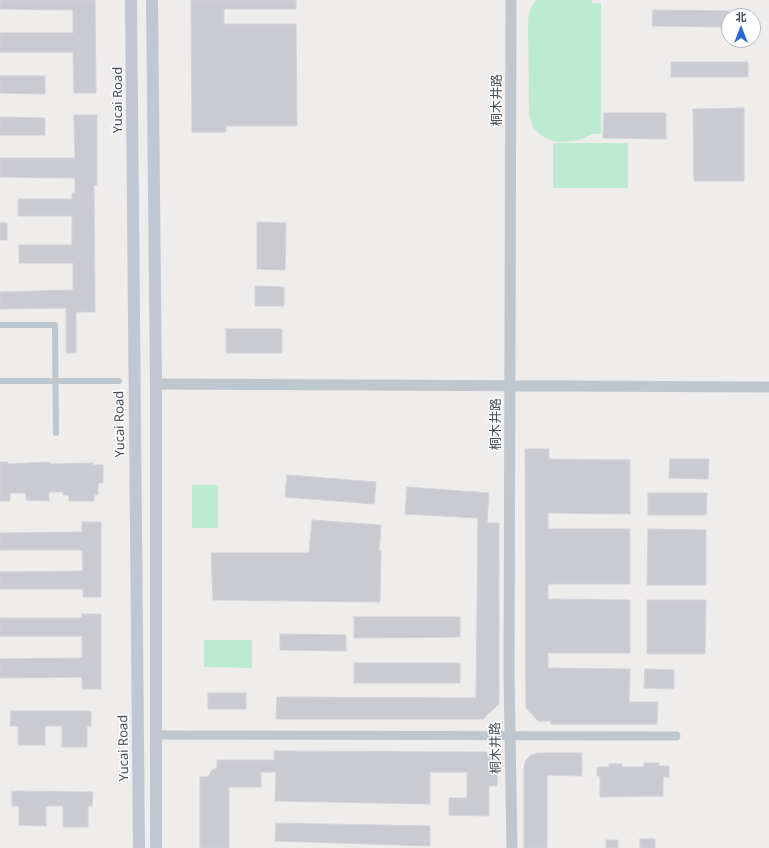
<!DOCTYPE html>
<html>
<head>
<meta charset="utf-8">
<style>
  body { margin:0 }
  #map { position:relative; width:769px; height:848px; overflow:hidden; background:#efecec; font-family:"Noto Sans","Noto Sans SC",sans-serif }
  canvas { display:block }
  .north { position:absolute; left:721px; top:8px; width:40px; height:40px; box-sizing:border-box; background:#fff; border:1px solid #b5b9bc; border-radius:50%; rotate:0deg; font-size:11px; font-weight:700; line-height:16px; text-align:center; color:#464f58 }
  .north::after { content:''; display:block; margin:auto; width:14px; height:18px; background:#2667d0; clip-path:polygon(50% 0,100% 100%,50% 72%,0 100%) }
</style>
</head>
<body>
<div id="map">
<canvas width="769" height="848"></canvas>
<div class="north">北</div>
</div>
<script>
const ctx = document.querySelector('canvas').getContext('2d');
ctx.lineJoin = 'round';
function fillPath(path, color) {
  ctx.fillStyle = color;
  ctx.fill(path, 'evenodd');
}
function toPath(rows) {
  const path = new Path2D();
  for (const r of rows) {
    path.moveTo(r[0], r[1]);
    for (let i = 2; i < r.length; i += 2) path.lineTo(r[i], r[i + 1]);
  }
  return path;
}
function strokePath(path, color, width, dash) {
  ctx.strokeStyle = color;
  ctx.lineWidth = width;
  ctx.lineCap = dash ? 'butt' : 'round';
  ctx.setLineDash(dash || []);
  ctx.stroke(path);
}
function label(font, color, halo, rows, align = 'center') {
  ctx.font = font + ' "Noto Sans","Noto Sans SC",sans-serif';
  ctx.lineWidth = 3;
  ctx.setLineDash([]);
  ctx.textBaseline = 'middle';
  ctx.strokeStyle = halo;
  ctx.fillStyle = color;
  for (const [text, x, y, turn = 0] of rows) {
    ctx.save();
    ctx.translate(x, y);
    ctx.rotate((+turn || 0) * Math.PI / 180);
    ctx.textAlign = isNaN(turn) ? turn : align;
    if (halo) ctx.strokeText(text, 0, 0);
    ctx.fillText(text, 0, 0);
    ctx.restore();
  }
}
fillPath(toPath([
  [536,0,591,0,593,3,601,3,601,134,592,134,580,140,562,142,552,141,542,136,535,130,531,122,529,115,528,22,529,12],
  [553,143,628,143,628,188,553,188],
  [192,485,218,485,218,528,192,528],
  [204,640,252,640,252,668,204,667]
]), '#bdebd1');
const building = toPath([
  [0,0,95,0,96,93,74,93,73,52,0,52,0,33,73,33,73,10,0,9,0,0],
  [191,0,296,0,296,9,224,9,224,24,296,24,297,126,226,126,226,132,192,132,191,0],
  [653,10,729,11,729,27,652,26,653,10],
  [671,62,748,62,748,77,671,77,671,62],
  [0,76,45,76,45,94,0,93,0,76],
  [744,108,744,181,694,181,693,109,744,108],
  [604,113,666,113,666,139,603,138,604,113],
  [74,115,97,115,97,185,94,185,95,312,76,312,76,353,66,353,66,308,0,309,0,292,73,290,73,263,19,263,19,245,72,245,72,216,18,216,18,199,72,199,72,193,75,193,75,178,0,177,0,158,75,158,74,115],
  [0,117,45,118,45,135,0,135,0,117],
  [257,222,286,223,285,270,257,269,257,222],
  [0,223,7,223,7,240,0,240,0,223],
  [255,286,284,287,284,306,255,306,255,286],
  [226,329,282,329,282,353,226,353,226,329],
  [525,449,549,449,549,459,630,460,630,514,548,513,548,529,630,529,630,584,548,584,548,599,630,600,630,653,548,653,548,668,630,669,629,702,658,702,657,724,551,724,551,721,538,721,526,708,525,449],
  [670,459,709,459,708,479,669,478,670,459],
  [0,462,8,462,8,464,50,462,50,464,93,463,93,465,103,465,103,483,98,483,98,495,94,495,94,501,69,501,69,495,63,495,63,492,49,492,49,501,26,500,26,493,10,493,10,501,0,501,0,462],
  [287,475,376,482,374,504,285,497,287,475],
  [407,487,489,493,487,523,499,523,499,704,483,719,276,719,277,697,476,698,478,518,405,514,407,487],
  [648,493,707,493,706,515,648,515,648,493],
  [312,520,381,525,379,551,381,551,380,602,213,600,211,553,309,553,312,520],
  [82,522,101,522,101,597,83,597,83,589,0,589,0,572,83,571,82,550,0,550,0,533,82,532,82,522],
  [648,529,706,530,706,585,647,585,648,529],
  [647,600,706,600,705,654,647,654,647,600],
  [82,614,101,614,101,689,82,689,82,677,0,678,0,659,82,658,82,636,0,636,0,618,82,618,82,614],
  [354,617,460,617,460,637,354,638,354,617],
  [280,634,346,635,346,651,280,650,280,634],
  [354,663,460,663,460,683,354,683,354,663],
  [645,669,674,670,674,689,644,688,645,669],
  [208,693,246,693,246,709,208,709,208,693],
  [11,711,91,711,91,726,87,726,87,747,62,747,62,726,45,726,45,745,18,745,18,726,10,726,11,711],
  [274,751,486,752,498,761,497,786,489,786,489,816,449,815,449,798,467,798,467,772,430,772,430,804,275,801,276,772,261,772,261,787,229,787,229,848,200,848,200,777,208,777,212,770,217,768,217,760,274,760,274,751],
  [538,753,582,753,582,776,547,775,547,848,524,848,524,766,526,760,531,755,538,753],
  [644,763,659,763,659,766,669,766,669,777,663,777,663,796,600,797,600,776,597,776,597,767,609,767,609,764,622,764,622,767,644,767,644,763],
  [12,791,93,792,92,806,88,806,88,827,63,827,63,806,46,806,46,826,19,825,19,806,12,806,12,791],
  [276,823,430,826,430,846,275,841,276,823],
  [640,839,655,839,655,848,640,848,640,839],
  [606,840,618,840,618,848,606,848,606,840]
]);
fillPath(building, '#cacbd1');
strokePath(building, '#d1d2d8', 1);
strokePath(toPath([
  [0,325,55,325,56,433],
  [0,381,119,381]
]), '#bec6ce', 6);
strokePath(toPath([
  [156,735,676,736]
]), '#bec6ce', 9);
strokePath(toPath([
  [511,0,509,674,512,848],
  [156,384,769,387]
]), '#bec6ce', 11);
strokePath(toPath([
  [131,0,139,848],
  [152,0,156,384,156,848]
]), '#bec7d2', 12);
label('13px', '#464f58', '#fff', [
  ["Yucai Road",118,100,-90],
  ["桐木井路",497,100,-90],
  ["Yucai Road",120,424,-91],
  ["桐木井路",496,424,-90],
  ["Yucai Road",124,748,-91],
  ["桐木井路",496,748,-91]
]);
</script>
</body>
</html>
